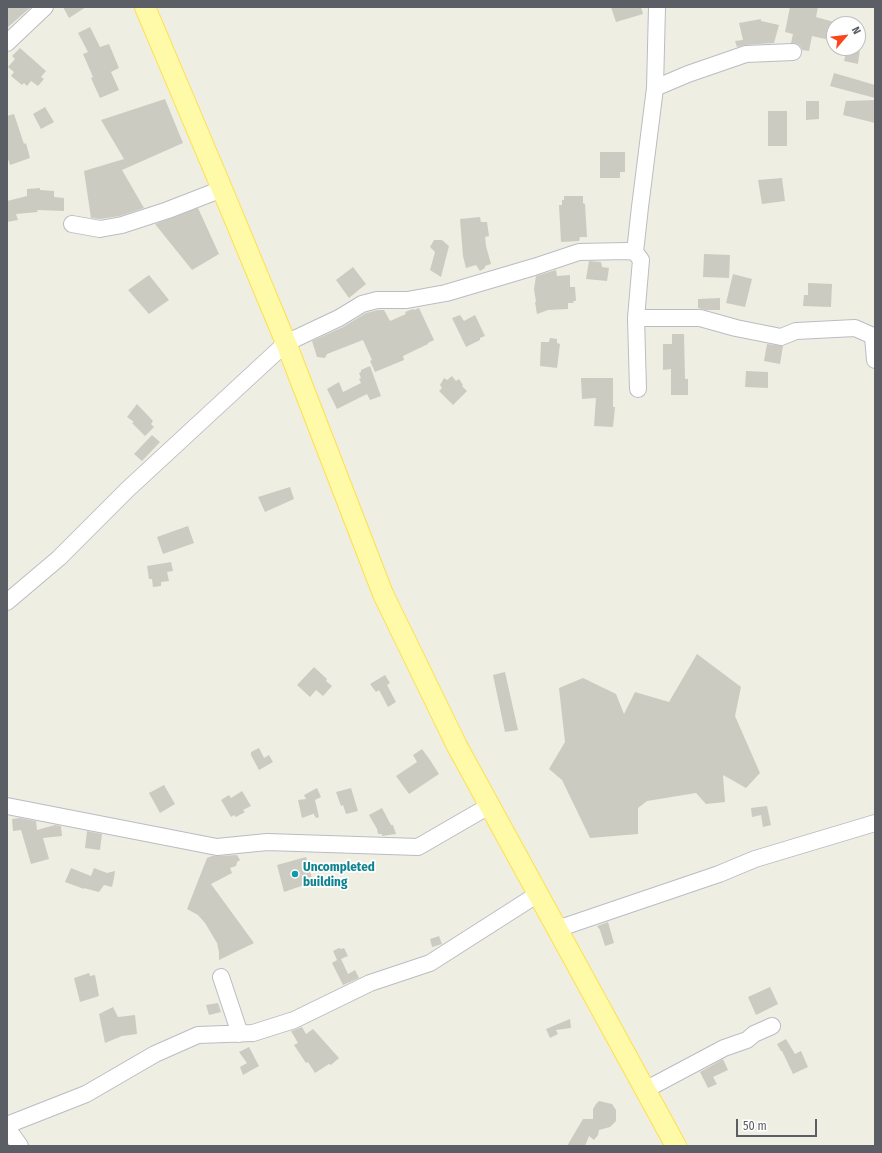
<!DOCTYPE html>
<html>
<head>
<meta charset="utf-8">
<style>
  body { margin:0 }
  #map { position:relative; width:882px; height:1153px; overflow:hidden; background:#efeee3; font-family:"Fira Sans Condensed",sans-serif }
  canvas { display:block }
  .frame { position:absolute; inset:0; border:8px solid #5b5e65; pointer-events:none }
  .north { position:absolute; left:826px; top:16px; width:40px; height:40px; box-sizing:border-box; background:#fff; border:1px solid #bdbfc1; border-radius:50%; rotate:62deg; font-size:11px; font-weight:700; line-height:16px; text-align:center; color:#5b5e65 }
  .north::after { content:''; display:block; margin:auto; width:14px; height:18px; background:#fb461d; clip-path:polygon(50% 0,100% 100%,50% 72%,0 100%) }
  .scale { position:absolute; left:736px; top:1119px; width:81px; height:18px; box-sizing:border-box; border:2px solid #5b5e65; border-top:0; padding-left:5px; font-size:12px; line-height:14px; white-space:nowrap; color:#5b5e65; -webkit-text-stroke:3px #fff; paint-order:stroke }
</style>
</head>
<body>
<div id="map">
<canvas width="882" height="1153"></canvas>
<div class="frame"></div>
<div class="north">N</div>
<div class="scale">50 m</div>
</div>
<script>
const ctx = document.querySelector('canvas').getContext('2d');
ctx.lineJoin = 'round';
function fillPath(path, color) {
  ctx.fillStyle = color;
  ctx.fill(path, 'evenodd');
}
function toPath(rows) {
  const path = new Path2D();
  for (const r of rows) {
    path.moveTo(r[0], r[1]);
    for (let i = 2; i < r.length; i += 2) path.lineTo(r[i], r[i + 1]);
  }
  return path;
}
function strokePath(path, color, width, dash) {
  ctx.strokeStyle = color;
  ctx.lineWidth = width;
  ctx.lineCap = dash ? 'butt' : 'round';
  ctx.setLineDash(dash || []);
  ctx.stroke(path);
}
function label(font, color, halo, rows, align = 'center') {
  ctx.font = font + ' "Fira Sans Condensed",sans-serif';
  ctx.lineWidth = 3.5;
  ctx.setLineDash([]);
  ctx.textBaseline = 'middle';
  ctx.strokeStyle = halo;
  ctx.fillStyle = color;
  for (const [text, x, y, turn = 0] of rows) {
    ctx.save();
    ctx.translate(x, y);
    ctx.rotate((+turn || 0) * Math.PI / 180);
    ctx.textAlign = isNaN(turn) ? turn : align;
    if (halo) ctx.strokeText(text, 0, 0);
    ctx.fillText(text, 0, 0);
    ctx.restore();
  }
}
fillPath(toPath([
  [7,7,31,7,7,28],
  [63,7,86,7,69,18],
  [611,7,641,7,643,14,616,22],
  [790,7,818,7,816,17,834,22,834,41,812,36,809,51,802,50,801,47,798,44,791,43,793,34,785,32],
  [761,19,761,21,779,25,774,43,745,45,737,47,735,41,743,40,739,23],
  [90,27,100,47,109,44,119,68,111,72,119,90,100,98,91,78,93,77,83,54,88,52,78,33],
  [20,48,46,71,41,77,44,79,38,86,31,81,27,86,24,83,22,85,11,76,14,72,8,67,15,59,12,56],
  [847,48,860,49,858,64,844,61],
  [834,73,875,85,875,98,830,86],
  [165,99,183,143,122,170,144,208,120,216,100,219,91,218,84,171,124,159,101,120],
  [875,100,875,123,843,115,846,101],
  [806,101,819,101,819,119,806,120],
  [45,107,54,122,41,129,33,114],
  [768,111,787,111,787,146,768,146],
  [14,114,24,144,26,143,30,158,10,165,7,156,7,116],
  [600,152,625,152,625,172,620,172,620,178,600,178],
  [782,178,785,201,762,204,758,180],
  [40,188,40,190,54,191,54,197,64,198,64,211,37,210,38,212,16,214,18,220,7,222,7,201,27,196,27,189],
  [564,196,583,196,583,203,585,204,587,237,580,237,579,241,561,242,559,205,562,205,562,200,564,200],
  [198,208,219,254,192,270,155,224],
  [480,217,481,222,487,222,489,236,485,237,486,246,491,264,485,266,485,268,480,271,476,265,466,268,463,256,460,219],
  [434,240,442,240,449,246,441,277,430,270,435,252,430,247],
  [704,254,730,255,729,278,703,277],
  [589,261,601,262,602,267,609,268,607,281,586,279],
  [353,267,366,284,349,298,336,280],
  [556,270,557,276,570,275,570,287,575,287,576,301,573,301,574,303,568,303,568,309,548,310,537,314,535,302,536,302,534,289,536,276],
  [733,274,752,279,745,307,726,303],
  [149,275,169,300,149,314,128,290],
  [808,283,832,284,831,307,803,306,804,295,808,295],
  [720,298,720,310,706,310,698,308,698,299],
  [419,308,434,340,428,343,428,344,403,356,404,360,375,372,370,361,372,360,363,340,327,354,325,358,317,357,312,341,343,327,366,313,378,310,384,310,390,321,406,314,405,312,413,309,414,310],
  [460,315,464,321,475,315,485,336,480,338,480,340,466,347,452,318],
  [672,334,684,334,685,379,688,379,688,395,671,395,671,369,663,370,663,344,672,344],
  [550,338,557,339,557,343,560,344,557,368,540,366,541,342,549,342],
  [767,344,783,346,780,364,764,361],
  [370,366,381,396,370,400,367,394,337,409,327,389,339,382,343,392,361,383,359,379,361,378,359,373,361,372,361,370],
  [746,371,768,372,768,388,745,387],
  [452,376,456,381,459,379,463,385,462,386,467,391,453,405,439,391,442,388,440,385,444,378,447,380],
  [581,378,613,378,613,407,615,407,613,427,594,426,596,398,582,399],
  [137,404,153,421,151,424,154,427,145,436,132,423,134,422,127,417],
  [152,435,160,442,142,461,134,454],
  [290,487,294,499,265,512,258,497],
  [188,526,194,543,163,554,157,537],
  [171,562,173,571,167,572,169,581,161,582,161,586,153,587,152,579,149,579,147,566],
  [697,654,741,687,735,716,760,773,746,788,723,775,725,802,706,804,696,793,647,801,638,808,638,834,590,838,562,780,549,769,565,742,559,688,583,678,616,694,624,714,635,692,669,702],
  [314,667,327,679,326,681,332,686,323,696,316,690,310,697,297,685],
  [505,672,518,730,505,732,493,675],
  [385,675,390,683,387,685,396,702,388,707,379,690,376,692,370,684],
  [259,748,264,758,269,755,273,762,259,770,251,755,251,752],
  [422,749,430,760,439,774,409,794,396,776,417,762,413,755],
  [164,785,175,804,160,813,149,793],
  [317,788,321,797,315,800,319,817,316,818,313,813,313,814,302,818,298,800,306,799,304,795],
  [351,788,358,811,346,814,343,805,341,806,336,792],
  [242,791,251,806,243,810,245,812,236,817,234,815,231,817,221,800,229,795,231,798],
  [767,806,771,825,763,827,761,815,752,817,751,808],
  [382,808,391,825,393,825,396,834,382,836,382,834,378,834,377,829,369,815],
  [20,818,36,821,37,830,55,825,61,826,62,836,43,838,49,859,31,864,21,830,13,831,12,819],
  [87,831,102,834,100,850,85,848],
  [237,855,240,860,237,862,236,866,230,868,232,873,211,884,254,943,219,960,219,952,217,943,205,923,198,915,187,909,207,858,212,856,218,856],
  [306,857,313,882,284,892,277,865],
  [71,868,91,876,94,868,107,873,115,871,114,878,112,887,104,885,99,892,84,888,84,889,65,882],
  [608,922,614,943,605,946,600,930,597,926],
  [439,936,442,944,432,947,430,939],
  [339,948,341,949,344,948,348,956,341,959,348,974,355,970,359,978,343,985,332,963,337,960,333,951],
  [89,973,90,976,95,975,99,996,80,1002,74,978],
  [770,987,778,1004,756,1015,748,997],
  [218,1003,221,1012,209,1015,206,1005],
  [113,1007,118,1017,135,1015,137,1034,122,1036,105,1043,99,1014],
  [570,1019,571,1028,556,1030,558,1034,550,1038,546,1029],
  [302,1027,306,1034,313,1029,339,1058,331,1065,329,1064,315,1073,308,1062,306,1063,294,1045,298,1043,291,1031],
  [786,1039,795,1054,801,1051,808,1067,793,1074,782,1051,781,1051,777,1044],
  [249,1047,259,1066,243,1075,240,1067,247,1063,239,1052],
  [723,1059,728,1070,713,1077,717,1084,708,1088,700,1072],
  [599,1101,612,1104,616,1110,616,1121,610,1127,599,1130,598,1135,594,1140,589,1136,585,1146,567,1146,583,1119,593,1119,593,1109,596,1104]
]), '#cccbc1');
const minor = toPath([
  [7,43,45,7],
  [655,88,688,74,746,54,793,52],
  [72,224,100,229,122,225,168,210,222,189],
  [635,252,641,260,636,318,638,389],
  [636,318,700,318,736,328,781,337,796,331,855,328,873,336,875,360],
  [7,602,59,558,128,489,286,343,339,318,362,304,377,300,407,300,446,293,534,267,579,252,627,251,635,252,640,207,655,88,657,7],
  [7,806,217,847,267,842,418,847,489,806],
  [557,929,719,874,755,859,875,823],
  [221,977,240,1034],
  [645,1090,724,1048,747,1040,754,1034,772,1026],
  [7,1125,86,1094,155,1054,198,1035,253,1033,294,1020,370,983,430,963,538,894],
  [7,1128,20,1146]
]);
const major = toPath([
  [145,7,222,189,286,343,383,594,457,746,676,1146]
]);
strokePath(minor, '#bbbcc3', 18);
strokePath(major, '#ffe04c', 22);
strokePath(minor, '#fff', 16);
strokePath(major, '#fffaa8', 20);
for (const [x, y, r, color] of [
  [295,874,4,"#0f9aa8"]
]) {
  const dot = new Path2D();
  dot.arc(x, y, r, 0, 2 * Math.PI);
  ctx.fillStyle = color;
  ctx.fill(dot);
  strokePath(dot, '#fff', 1.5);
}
label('bold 13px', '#0d838f', '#fff', [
  ["Uncompleted",303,867],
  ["building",303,882]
], 'left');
</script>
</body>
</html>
